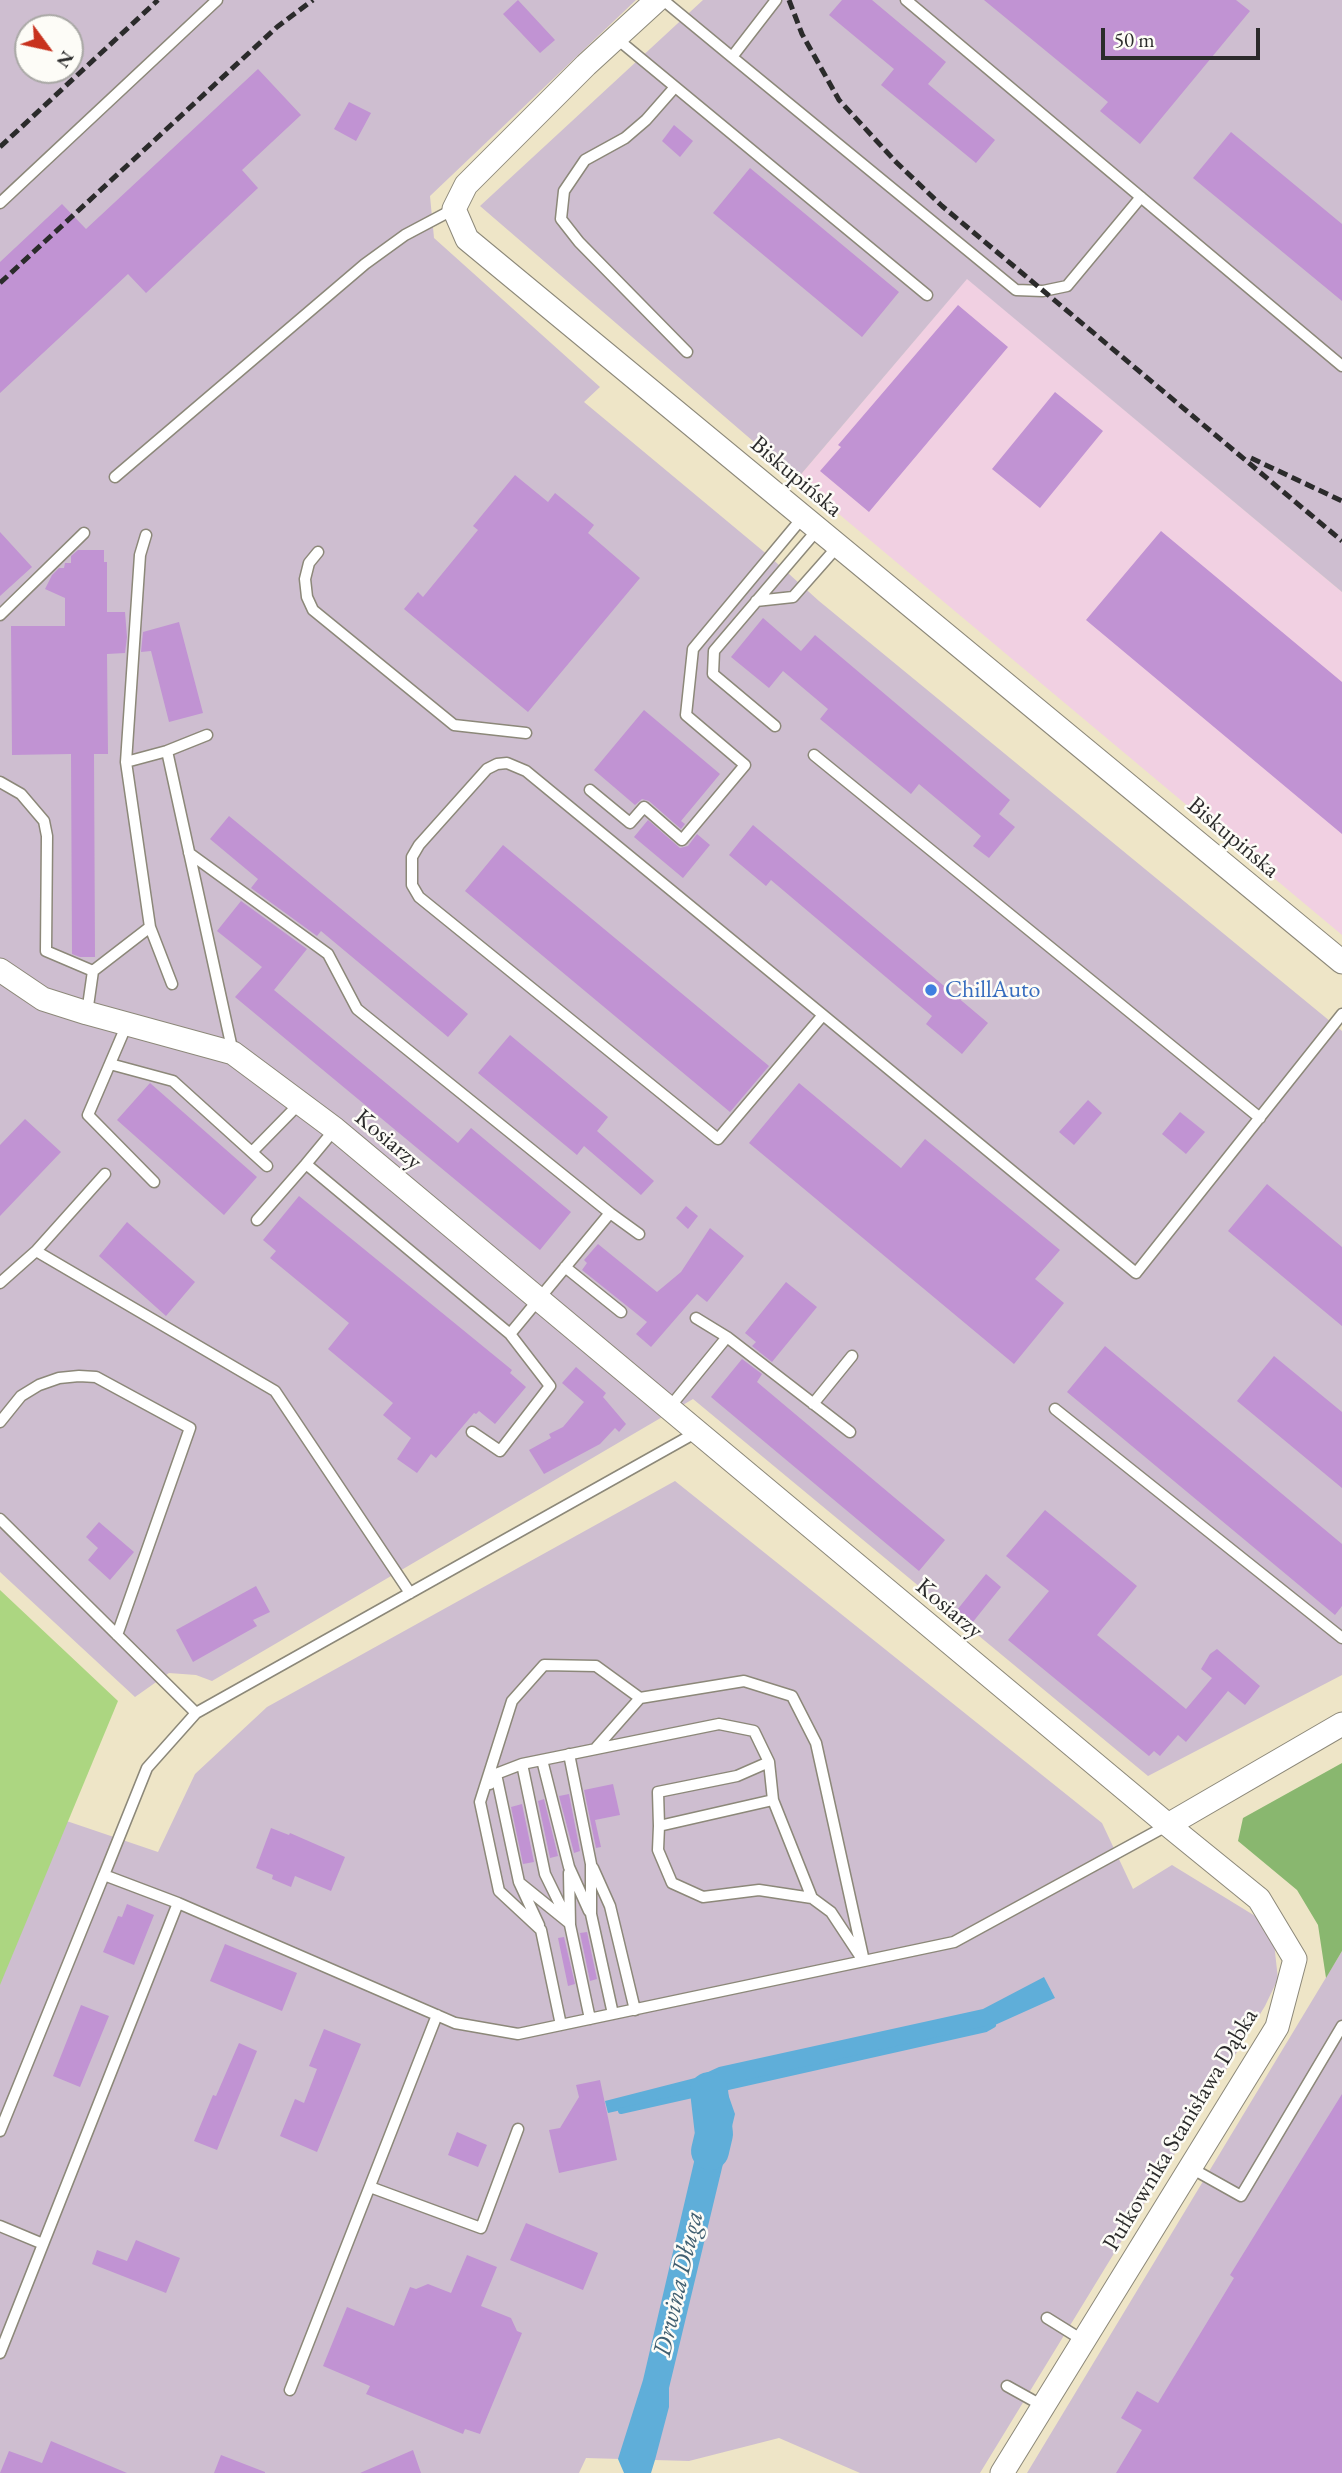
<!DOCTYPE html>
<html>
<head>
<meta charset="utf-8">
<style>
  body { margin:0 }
  #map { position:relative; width:1342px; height:2473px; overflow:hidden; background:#eee5c7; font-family:"EB Garamond",serif }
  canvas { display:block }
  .north { position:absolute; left:14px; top:14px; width:70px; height:70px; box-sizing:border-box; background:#fdfcf7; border:2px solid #a9a8a5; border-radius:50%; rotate:123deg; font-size:19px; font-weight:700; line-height:28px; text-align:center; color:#2b2b2b }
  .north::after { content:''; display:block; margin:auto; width:24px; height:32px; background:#c8321e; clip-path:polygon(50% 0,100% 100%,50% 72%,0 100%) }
  .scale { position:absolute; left:1101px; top:28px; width:159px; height:32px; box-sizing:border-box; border:4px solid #2b2b2b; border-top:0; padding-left:9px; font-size:21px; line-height:24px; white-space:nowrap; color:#2b2b2b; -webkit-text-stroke:5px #fdfcf7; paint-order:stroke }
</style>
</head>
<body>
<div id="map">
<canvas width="1342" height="2473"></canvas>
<div class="north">N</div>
<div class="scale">50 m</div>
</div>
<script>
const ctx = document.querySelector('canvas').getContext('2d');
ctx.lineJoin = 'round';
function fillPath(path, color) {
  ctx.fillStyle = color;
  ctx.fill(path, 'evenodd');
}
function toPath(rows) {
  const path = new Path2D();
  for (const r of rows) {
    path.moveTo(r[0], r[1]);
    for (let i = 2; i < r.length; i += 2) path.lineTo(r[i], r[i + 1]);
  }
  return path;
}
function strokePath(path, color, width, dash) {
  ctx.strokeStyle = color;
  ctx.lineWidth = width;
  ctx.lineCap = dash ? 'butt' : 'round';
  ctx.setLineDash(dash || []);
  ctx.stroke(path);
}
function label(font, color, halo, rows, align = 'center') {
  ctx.font = font + ' "EB Garamond",serif';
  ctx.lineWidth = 5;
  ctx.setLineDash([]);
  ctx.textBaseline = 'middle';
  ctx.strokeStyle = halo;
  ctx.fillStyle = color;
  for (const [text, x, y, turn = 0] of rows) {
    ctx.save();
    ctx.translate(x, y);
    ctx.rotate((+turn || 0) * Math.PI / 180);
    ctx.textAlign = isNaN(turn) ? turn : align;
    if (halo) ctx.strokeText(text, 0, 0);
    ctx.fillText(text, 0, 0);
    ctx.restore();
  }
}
fillPath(toPath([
  [967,278,1342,592,1342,935,797,479]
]), '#f1d0e2');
fillPath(toPath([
  [0,0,636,0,430,196,434,238,600,387,584,402,769,556,819,601,1342,1031,1342,1675,1148,1776,693,1399,212,1681,196,1675,169,1673,135,1697,0,1572],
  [28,28,70,28,70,70,28,70],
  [703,0,1342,0,1342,592,967,279,797,479,480,206],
  [675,1481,1102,1823,1133,1889,1172,1865,1260,1919,1274,1943,1278,1979,1265,2006,980,2473,860,2473,779,2438,689,2461,586,2458,579,2473,0,2473,0,1929,46,1814,158,1852,195,1774,267,1707],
  [1342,1951,1342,2473,1027,2473]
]), '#cebed0');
fillPath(toPath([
  [0,1590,118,1701,0,1985]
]), '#acd681');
fillPath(toPath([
  [1342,1763,1342,1951,1326,1978,1318,1925,1297,1890,1238,1841,1243,1818]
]), '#89b76f');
fillPath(toPath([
  [1044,1977,1055,1998,986,2029,608,2113,605,2101,695,2078,719,2067,983,2009],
  [728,2094,735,2114,669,2388,669,2407,655,2460,651,2473,624,2473,618,2459,643,2380,705,2115,711,2099]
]), '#5faed9');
strokePath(toPath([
  [621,2111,986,2029,993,2025]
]), '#5faed9', 6);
strokePath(toPath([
  [709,2091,714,2134,710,2151]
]), '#5faed9', 38);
fillPath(toPath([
  [518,0,555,40,540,53,503,14],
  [842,0,872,0,946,62,928,84,995,140,976,163,881,85,894,69,829,15],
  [984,0,1236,0,1250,11,1140,144,1100,111,1108,102],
  [258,69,301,115,242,170,258,188,146,293,128,274,0,393,0,262,62,204,86,229],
  [349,102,371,113,356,141,334,129],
  [674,125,693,141,680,157,662,141],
  [1231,132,1342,224,1342,301,1193,178],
  [750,168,899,292,862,337,713,213],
  [958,305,1008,347,869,512,820,471,841,447,838,445],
  [1055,392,1103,431,1040,508,992,469],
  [515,475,548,502,555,493,594,525,588,533,640,578,528,712,404,609,418,592,423,597,478,530,473,526],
  [1161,531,1342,682,1342,834,1086,620],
  [0,532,32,567,0,596],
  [78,550,104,550,104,562,107,562,107,612,125,612,127,637,125,653,107,654,108,754,94,754,95,957,80,957,72,954,71,754,12,755,11,626,65,626,65,598,45,589,52,575,59,568,64,568,65,563,71,563,71,556],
  [763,618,801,651,815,635,1010,800,999,814,1015,827,989,858,973,846,981,836,919,784,911,794,820,719,828,709,783,671,769,688,731,657],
  [179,622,203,713,169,722,151,651,141,652,143,632],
  [644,710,720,774,681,821,685,824,681,829,649,801,642,799,635,805,594,770],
  [229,816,468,1014,448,1037,321,931,317,936,251,888,258,879,210,839],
  [648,820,680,848,688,846,697,834,710,845,683,878,634,837],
  [753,825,988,1023,962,1054,926,1024,932,1016,771,880,766,886,729,855],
  [503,845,769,1066,730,1112,465,891],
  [241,901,307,949,274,990,458,1143,471,1128,571,1212,540,1250,235,997,262,967,217,931],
  [510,1035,608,1117,597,1131,654,1181,641,1195,584,1146,577,1155,478,1073],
  [150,1083,257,1177,224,1215,117,1120],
  [799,1083,901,1168,925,1139,1060,1250,1035,1279,1064,1303,1014,1364,749,1143],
  [1088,1100,1102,1113,1074,1145,1059,1132],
  [1180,1112,1205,1132,1186,1154,1162,1134],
  [25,1119,61,1152,0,1216,0,1145],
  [1267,1184,1342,1247,1342,1326,1228,1231],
  [299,1196,512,1370,510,1373,526,1387,495,1424,479,1411,476,1414,474,1413,436,1458,431,1454,417,1473,397,1459,411,1438,383,1415,393,1403,328,1349,349,1323,270,1258,276,1251,263,1240],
  [686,1206,698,1216,688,1229,676,1218],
  [127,1222,195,1282,166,1316,99,1256],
  [710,1228,744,1256,707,1302,697,1294,651,1347,636,1334,647,1322,582,1270,587,1263,584,1260,598,1244,657,1292,681,1272],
  [786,1282,817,1307,772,1362,752,1346,756,1342,745,1333],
  [1105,1346,1342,1544,1342,1606,1335,1615,1067,1392],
  [1274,1356,1342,1412,1342,1488,1237,1401],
  [742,1359,762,1374,757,1382,945,1540,919,1571,711,1397],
  [576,1367,606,1393,603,1397,626,1424,619,1432,615,1428,600,1444,544,1474,529,1450,551,1438,549,1434,563,1427,584,1402,562,1383],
  [1045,1510,1137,1586,1097,1635,1186,1709,1212,1678,1201,1669,1210,1654,1217,1649,1260,1686,1245,1705,1228,1691,1186,1742,1178,1735,1160,1756,1154,1751,1149,1756,1008,1640,1049,1591,1006,1556],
  [99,1522,134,1552,110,1580,88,1560,98,1548,86,1537],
  [986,1574,1001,1587,972,1623,957,1610],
  [256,1586,270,1612,253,1620,257,1626,193,1662,176,1630],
  [613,1784,620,1815,595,1820,601,1847,596,1848,584,1790],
  [569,1794,580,1851,574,1853,559,1796],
  [544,1799,558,1856,550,1858,538,1801],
  [522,1804,534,1862,523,1864,511,1807],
  [271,1828,289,1835,290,1833,345,1857,331,1891,295,1876,291,1887,272,1879,273,1875,256,1868],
  [127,1904,154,1915,134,1965,103,1952,118,1916,122,1917],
  [587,1932,597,1979,590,1981,580,1933],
  [564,1937,575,1984,568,1986,558,1938],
  [225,1944,297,1973,282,2011,210,1981],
  [81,2005,109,2016,80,2087,53,2076],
  [324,2029,361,2044,317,2152,280,2136,295,2099,304,2103,317,2069,309,2066],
  [239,2043,257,2051,217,2150,194,2141,213,2095,216,2096],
  [600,2080,617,2160,559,2173,549,2130,560,2128,579,2097,576,2085],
  [1342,2094,1342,2473,1116,2473,1142,2430,1121,2418,1137,2391,1158,2403,1234,2278,1230,2275],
  [457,2132,487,2145,478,2167,448,2155],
  [526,2223,598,2253,583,2290,510,2260],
  [136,2240,180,2258,166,2293,92,2264,97,2250,127,2261],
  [467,2255,497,2267,481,2306,511,2318,517,2331,522,2333,480,2434,465,2429,463,2434,366,2394,370,2386,323,2366,347,2307,394,2326,410,2287,416,2289,428,2284,451,2293],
  [51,2441,127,2473,0,2473,9,2451,42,2463],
  [413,2450,421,2473,360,2473],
  [221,2455,265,2472,265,2473,214,2473]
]), '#c193d3');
const service = toPath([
  [663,0,732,57,776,0],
  [906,0,1342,366],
  [616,38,927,295],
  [732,57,1016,290,1043,291,1067,286,1141,197],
  [675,87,646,120,625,138,585,160,564,191,561,219,579,242,687,352],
  [0,203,217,0],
  [115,477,365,264,405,235,454,209],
  [318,552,309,563,305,579,307,597,313,610,454,725,526,733],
  [756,601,793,597,838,546],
  [0,615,84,533],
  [775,726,713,674,714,651,818,529],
  [207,735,167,751,233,1053],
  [814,755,1260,1118],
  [126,762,140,555,146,535],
  [0,782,21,794,44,821,47,836,46,951,93,971],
  [590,790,630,823,644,807,682,840,745,765,686,715,693,649,803,517],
  [189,853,328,954,357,1009,610,1213,510,1334,550,1386,500,1451,472,1432],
  [150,927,172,984],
  [87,1013,93,971,150,927,126,762,167,751],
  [823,1015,718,1139,419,897,412,885,412,857,419,845,487,769,497,764,507,763,526,771,823,1015,1136,1273,1342,1014],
  [127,1024,88,1115,154,1182],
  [110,1064,173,1081,267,1166],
  [252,1152,300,1103],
  [306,1164,335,1129],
  [610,1213,639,1234],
  [257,1220,306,1164,510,1334],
  [36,1251,105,1174],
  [565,1267,621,1312],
  [0,1283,36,1251,275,1391,410,1593],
  [696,1318,727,1337],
  [813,1404,852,1356],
  [669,1408,727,1337,850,1432],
  [1055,1409,1342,1638],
  [0,1422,21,1396,39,1385,59,1378,79,1376,96,1377,190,1428,117,1635],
  [0,1519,196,1713],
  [595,1749,640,1698],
  [569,1754,591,1864,591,1914,613,2014],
  [542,1760,569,1867,589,1911],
  [522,1764,545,1874,570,1925],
  [496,1774,519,1882,539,1925],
  [490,1784,496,1774,522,1764,719,1724,754,1731,769,1762,773,1800,659,1826,658,1850,672,1883,703,1897,759,1890,812,1898,831,1912,860,1956],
  [773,1800,812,1898],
  [659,1826,658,1792,737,1776,769,1762],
  [593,1868,610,1906,635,2010],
  [569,1873,570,1925,590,2019],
  [104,1875,147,1768,196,1713,697,1432],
  [521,1884,568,1922],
  [561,2025,541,1930,499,1891,480,1802,512,1701,544,1665,596,1666,640,1698,744,1681,792,1696,816,1743,864,1961],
  [0,2131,104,1875,178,1903],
  [1191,2168,1241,2196,1342,2026],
  [370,2187,481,2228,518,2129],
  [0,2226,43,2244],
  [1047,2318,1084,2341],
  [0,2353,178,1903,455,2023,518,2034,954,1942,1168,1825],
  [1007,2386,1043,2406],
  [290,2390,437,2015]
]);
const minor = toPath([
  [657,0,586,65,466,185,454,209,467,239,1342,962],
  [0,970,43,999,87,1013,233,1053,335,1129,1168,1825,1259,1899,1295,1959,1277,2027,1002,2473],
  [1168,1825,1342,1724]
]);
strokePath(service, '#8c8879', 13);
strokePath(minor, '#8c8879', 25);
strokePath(service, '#fff', 10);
strokePath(minor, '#fff', 23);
strokePath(toPath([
  [789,0,802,34,839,100,896,162,942,206,1342,541],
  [0,147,158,0],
  [0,283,277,27,313,0],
  [1251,458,1342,501]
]), '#2b2b2b', 5, [10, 5]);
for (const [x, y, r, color] of [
  [931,990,7,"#3f7fe0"]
]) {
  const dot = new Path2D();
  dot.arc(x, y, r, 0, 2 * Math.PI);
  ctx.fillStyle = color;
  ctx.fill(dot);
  strokePath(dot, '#fdfcf7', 2.5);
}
label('24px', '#2b2b2b', '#fdfcf7', [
  ["Biskupińska",796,477,40],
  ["Biskupińska",1233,838,40],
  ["Kosiarzy",388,1140,40],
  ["Kosiarzy",949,1609,40],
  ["Pułkownika Stanisława Dąbka",1181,2130,-59]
]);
label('24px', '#366cbe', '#fdfcf7', [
  ["ChillAuto",945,990]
], 'left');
label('italic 26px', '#405f71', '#fdfcf7', [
  ["Drwina Długa",679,2284,-77]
]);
</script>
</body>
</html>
